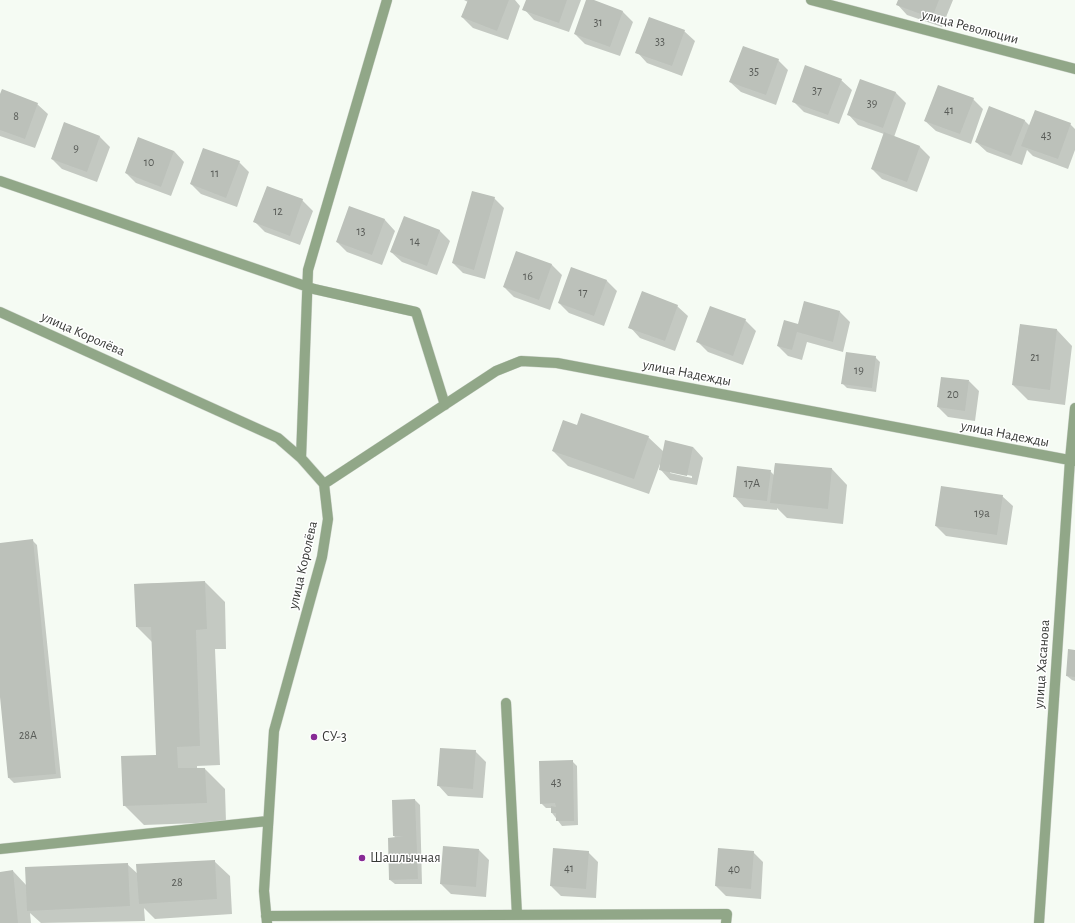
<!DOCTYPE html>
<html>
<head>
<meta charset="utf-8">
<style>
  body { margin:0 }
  canvas { display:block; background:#f5fbf3 }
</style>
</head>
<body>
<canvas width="1075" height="923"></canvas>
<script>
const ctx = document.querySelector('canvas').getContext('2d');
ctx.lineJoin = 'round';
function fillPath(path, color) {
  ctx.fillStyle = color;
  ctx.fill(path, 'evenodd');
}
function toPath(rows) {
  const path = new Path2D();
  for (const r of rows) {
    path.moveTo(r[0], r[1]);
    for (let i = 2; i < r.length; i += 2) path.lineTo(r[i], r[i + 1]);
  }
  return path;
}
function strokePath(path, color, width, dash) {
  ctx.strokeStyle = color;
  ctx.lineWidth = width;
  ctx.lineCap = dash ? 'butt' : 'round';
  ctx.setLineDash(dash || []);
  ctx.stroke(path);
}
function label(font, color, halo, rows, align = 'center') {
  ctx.font = font + ' "Alegreya Sans",sans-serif';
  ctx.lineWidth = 3;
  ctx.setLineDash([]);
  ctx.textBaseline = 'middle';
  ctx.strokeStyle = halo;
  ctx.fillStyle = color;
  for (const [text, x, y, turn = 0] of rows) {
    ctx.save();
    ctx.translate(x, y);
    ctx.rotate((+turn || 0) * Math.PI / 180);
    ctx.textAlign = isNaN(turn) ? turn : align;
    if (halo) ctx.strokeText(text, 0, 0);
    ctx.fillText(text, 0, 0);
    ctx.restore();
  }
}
fillPath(toPath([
  [464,0,515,0,520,6,508,40,473,28,462,17,468,2],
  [527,0,581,0,569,32,534,20,524,9],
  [587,0,623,12,633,22,620,56,585,44,575,34],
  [899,0,953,0,942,27,907,15,897,4],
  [684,31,695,41,682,76,647,63,637,52],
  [778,60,788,70,776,105,741,92,730,82],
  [841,80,852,90,839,124,804,112,793,101],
  [861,80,896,93,906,103,894,137,920,147,930,157,917,192,882,179,872,169,884,134,858,125,848,114],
  [0,97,37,104,48,114,35,148,0,136],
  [973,99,983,109,971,144,936,131,925,121],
  [1024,120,1030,126,1070,124,1075,129,1075,150,1068,169,1033,156,1027,150,1022,165,987,152,976,142],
  [65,124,100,137,110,147,97,182,62,169,52,159],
  [174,151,184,162,171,196,136,183,126,173],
  [239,162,249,172,237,207,201,194,191,184],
  [494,198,504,208,485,279,463,273,453,263],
  [302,200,313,211,300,245,265,232,255,222],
  [350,207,385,220,395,231,382,265,347,252,337,242],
  [439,230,450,241,437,275,402,262,391,252],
  [517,252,552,265,562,275,550,310,514,297,504,287],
  [572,268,607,281,617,291,604,326,569,313,559,303],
  [677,306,688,316,675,351,640,338,630,327],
  [840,312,850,322,843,352,807,342,802,360,788,356,778,346,799,325],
  [745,320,756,331,743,365,708,352,698,342],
  [1020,326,1057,330,1072,346,1065,405,1028,400,1013,385],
  [875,357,880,362,876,392,847,388,842,383],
  [969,381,979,391,975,421,948,417,938,407],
  [578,427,648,437,664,452,693,447,703,458,697,485,670,480,660,469,660,464,649,494,568,466,553,451],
  [670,471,692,476,692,478,670,473],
  [775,464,832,469,847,485,843,524,787,518,777,508,777,510,744,507,734,496,770,471,774,475],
  [1002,496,1013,506,1007,545,946,536,936,526],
  [32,540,37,545,61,778,14,783,9,778,0,685,0,544],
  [205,582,225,602,226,649,215,649,220,765,197,766,197,769,205,769,225,789,226,822,144,825,124,805,157,756,153,643,137,627,135,584],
  [1075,651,1075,681,1072,680,1067,676],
  [475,751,486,762,483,798,448,796,438,785],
  [572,761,577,766,578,825,562,826,552,813,552,808,546,808,541,803],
  [415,800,420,805,422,884,395,884,390,880,396,838,394,836,393,801],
  [479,850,489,860,486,897,451,894,441,884],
  [588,852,598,862,596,898,561,896,551,886],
  [753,852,763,862,761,899,726,896,716,886],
  [214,861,230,876,232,914,155,919,144,908,145,921,41,923,30,913,31,923,0,923,0,873,13,871,27,886,127,864,138,874]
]), '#0003');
fillPath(toPath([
  [468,0,509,0,497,31,461,17],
  [526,0,567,0,559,23,522,10],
  [586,0,594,0,623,11,610,47,574,34],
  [898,0,939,0,932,18,896,5],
  [649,17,685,30,672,66,635,53],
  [743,46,779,59,766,95,729,82],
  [805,65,842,79,828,115,792,102],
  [860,79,896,92,883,128,847,115],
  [938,85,974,98,960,134,924,121],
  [2,89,38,103,25,139,0,130,0,94],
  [989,106,1025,120,1011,156,975,142],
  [1035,110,1071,123,1058,159,1021,146],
  [64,122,100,136,87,172,51,159],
  [884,132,920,146,907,182,871,169],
  [138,137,174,151,161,187,125,173],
  [203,148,240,161,226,198,190,184],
  [267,186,303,199,290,236,253,222],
  [472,191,495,197,474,270,452,263],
  [349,206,385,219,372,255,336,242],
  [404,216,440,230,427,266,390,252],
  [516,251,552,264,539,300,503,287],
  [571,267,607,280,594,316,558,303],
  [642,291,678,305,665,341,628,328],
  [804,301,840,311,833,342,797,332,792,350,777,346,784,320,798,324],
  [710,306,746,319,733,356,696,342],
  [1020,324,1057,329,1050,390,1012,385],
  [846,352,876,356,872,388,841,384],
  [941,377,969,380,965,411,937,407],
  [581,413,649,436,634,479,552,451,563,420,577,425],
  [665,440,693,447,687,476,659,470],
  [775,463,832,468,828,509,770,503],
  [737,466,771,470,767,501,733,497],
  [941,486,1003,495,997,535,935,526],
  [33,539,56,774,8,778,0,697,0,543],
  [205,581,207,629,196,630,200,746,177,747,178,768,205,768,207,803,123,806,121,756,156,755,151,627,136,627,134,584],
  [1068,649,1075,650,1075,677,1066,676],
  [440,748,476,750,473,789,437,786],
  [573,760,574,821,556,821,556,813,551,813,551,806,556,807,555,803,540,804,539,761],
  [415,799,418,879,389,880,388,838,404,836,393,836,392,800],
  [443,846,479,849,476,887,440,884],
  [553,848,589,851,586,889,550,886],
  [718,848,754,851,751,889,715,886],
  [215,860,217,899,139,904,136,864],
  [128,863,130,906,27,911,25,867],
  [13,870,18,923,0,923,0,872]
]), '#bcc1ba');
const minor = toPath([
  [811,0,1075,69],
  [0,181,314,289,416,312,445,405],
  [0,312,278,438,301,458,324,484,328,519,322,557,274,731,264,891,267,923],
  [301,458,308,270,387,0],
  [324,484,496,371,521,361,557,363,1075,461],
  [506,703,517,915],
  [0,849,268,821],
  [266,916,727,914,726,923],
  [1039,923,1070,460,1075,408]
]);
strokePath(minor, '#d3d8d1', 11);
strokePath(minor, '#91a788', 10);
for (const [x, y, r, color] of [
  [314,737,4,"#872a95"],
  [362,858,4,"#872a95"]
]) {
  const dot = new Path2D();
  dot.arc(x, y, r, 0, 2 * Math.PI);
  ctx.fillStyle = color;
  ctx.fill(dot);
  strokePath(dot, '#fff', 1.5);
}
label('12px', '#585b57', null, [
  ["31",598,22],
  ["33",660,41],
  ["35",754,71],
  ["37",817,90],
  ["39",872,103],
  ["41",949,110],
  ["8",16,116],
  ["43",1046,135],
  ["9",76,148],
  ["10",149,162],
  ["11",215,173],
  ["12",278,211],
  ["13",361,231],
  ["14",415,241],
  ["16",528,276],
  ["17",583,292],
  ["21",1035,357],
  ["19",859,370],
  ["20",953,394],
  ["17А",752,483],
  ["19а",982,513],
  ["28А",28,735],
  ["43",556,782],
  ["41",569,868],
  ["40",734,869],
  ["28",177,882]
]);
label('14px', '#373936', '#fff', [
  ["улица Революции",970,27,15],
  ["улица Королёва",83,334,24],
  ["улица Надежды",687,373,11],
  ["улица Надежды",1005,434,11],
  ["улица Королёва",303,565,-77],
  ["улица Хасанова",1042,664,-86]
]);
label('14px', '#373936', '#fff', [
  ["СУ-3",322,737],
  ["Шашлычная",370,858]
], 'left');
</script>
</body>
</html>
